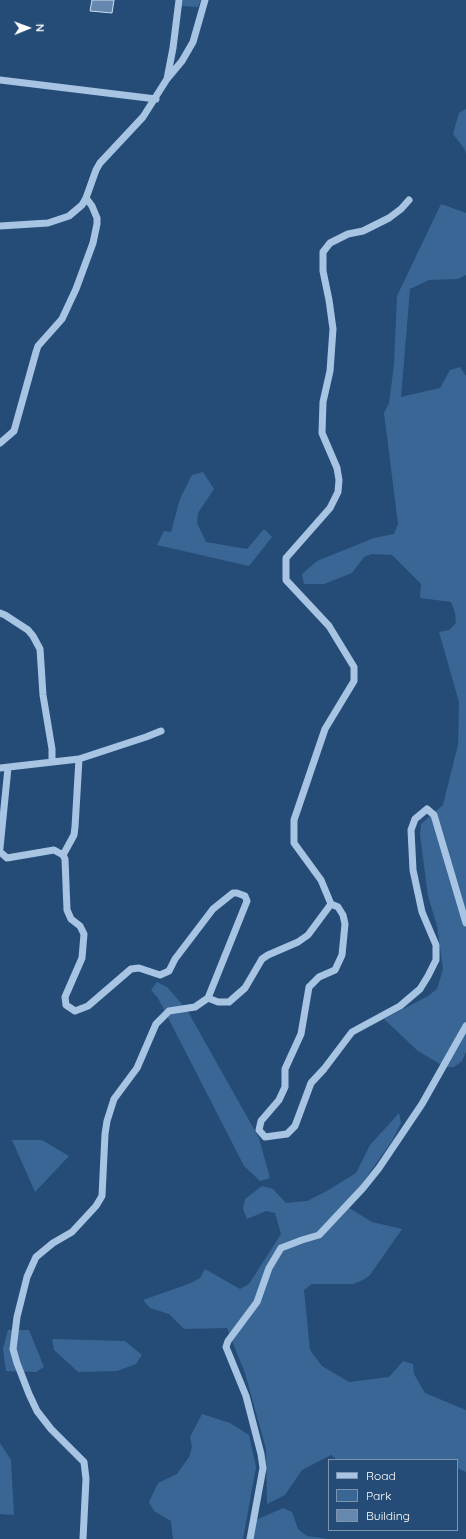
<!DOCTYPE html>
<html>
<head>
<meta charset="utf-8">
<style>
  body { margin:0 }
  #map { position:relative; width:466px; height:1539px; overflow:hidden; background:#254c77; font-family:Quicksand,sans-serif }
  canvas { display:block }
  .legend { position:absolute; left:328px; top:1459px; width:130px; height:72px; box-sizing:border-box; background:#254c77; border:1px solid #7c94ad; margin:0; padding:5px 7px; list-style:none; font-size:12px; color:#fff }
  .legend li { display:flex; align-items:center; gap:8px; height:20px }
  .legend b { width:20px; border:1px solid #7c94ad }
  .north { position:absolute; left:8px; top:8px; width:40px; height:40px; -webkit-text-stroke:3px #254c77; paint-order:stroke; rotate:89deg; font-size:11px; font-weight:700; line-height:16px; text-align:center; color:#fff }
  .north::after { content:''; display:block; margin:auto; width:14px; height:18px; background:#fff; clip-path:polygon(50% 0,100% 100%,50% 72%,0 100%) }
</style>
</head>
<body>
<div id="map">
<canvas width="466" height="1539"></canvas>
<ul class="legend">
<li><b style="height:5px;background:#a7c4e3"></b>Road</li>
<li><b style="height:11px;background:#396694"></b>Park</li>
<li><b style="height:11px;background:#6688ae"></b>Building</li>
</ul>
<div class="north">N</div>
</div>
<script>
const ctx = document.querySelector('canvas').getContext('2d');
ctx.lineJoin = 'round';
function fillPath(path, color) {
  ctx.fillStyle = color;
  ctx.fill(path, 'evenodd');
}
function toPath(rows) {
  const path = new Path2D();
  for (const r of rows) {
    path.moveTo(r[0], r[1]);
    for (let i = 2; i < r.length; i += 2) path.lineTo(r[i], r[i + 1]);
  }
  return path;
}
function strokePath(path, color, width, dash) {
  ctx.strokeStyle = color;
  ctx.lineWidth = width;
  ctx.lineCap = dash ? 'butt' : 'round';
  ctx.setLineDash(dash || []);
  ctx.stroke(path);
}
fillPath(toPath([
  [183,0,201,0,198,7,182,6],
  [466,109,466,153,465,150,453,134,459,113],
  [441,204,466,213,466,275,458,279,429,280,410,289,401,397,440,388,450,370,460,367,466,376,466,1052,462,1061,454,1067,445,1067,418,1051,384,1019,428,996,437,989,443,969,437,926,428,896,420,835,421,824,443,805,458,745,459,702,439,632,449,630,456,623,455,613,451,602,420,598,421,584,392,555,372,554,364,557,352,573,324,584,304,584,302,574,317,561,374,538,394,534,398,524,384,413,389,403,394,365,397,296],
  [203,472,214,489,198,513,197,523,206,542,247,549,264,529,272,537,249,566,157,545,164,531,171,532,180,499,192,475],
  [157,982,167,987,187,1010,259,1138,270,1178,260,1181,244,1166,158,998,151,990],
  [399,1113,401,1123,392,1141,346,1206,372,1222,402,1229,370,1275,363,1280,353,1284,312,1284,304,1290,310,1350,322,1366,349,1382,389,1377,403,1361,413,1364,414,1374,425,1393,466,1410,466,1472,457,1468,457,1460,338,1460,331,1455,302,1470,285,1495,267,1504,266,1449,245,1373,227,1328,184,1329,169,1314,150,1308,143,1300,191,1283,200,1278,205,1269,240,1289,249,1284,281,1234,275,1213,266,1211,247,1219,243,1209,245,1199,262,1186,273,1189,286,1203,307,1201,325,1192,356,1173,370,1145],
  [12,1140,42,1140,69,1156,35,1192],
  [8,1330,29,1330,44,1367,36,1372,6,1371,3,1349],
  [52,1339,125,1341,142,1355,136,1364,117,1371,78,1372,54,1350],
  [202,1414,230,1423,249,1435,256,1467,243,1539,173,1539,171,1521,154,1511,149,1502,158,1483,177,1474,189,1457,192,1447,190,1437],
  [0,1443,11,1460,14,1515,0,1514],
  [283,1508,292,1512,298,1529,307,1536,329,1539,253,1539,256,1520]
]), '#396694');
const building = toPath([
  [92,0,114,0,112,13,90,11,92,0]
]);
fillPath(building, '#6688ae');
strokePath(building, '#c9ddf2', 1);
strokePath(toPath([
  [167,79,182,61,193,42,205,0],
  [0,80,156,99],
  [409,200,401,209,389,218,363,231,348,234,330,243,323,252,323,271,329,300,333,329,330,371,323,402,322,433,337,468,339,480,338,492,330,508,286,558,286,580,329,626,354,667,354,681,325,729,294,820,294,843,321,880,331,904,338,907,343,915,345,924,342,955,335,970,319,977,309,987,301,1034,285,1069,285,1087,279,1100,261,1121,259,1130,265,1137,287,1134,295,1126,311,1083,324,1069,352,1032,400,1006,420,989,428,976,436,960,436,945,422,912,413,870,411,830,415,819,427,809,434,815,466,923],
  [0,226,48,223,69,216,82,205,86,198,96,170,100,163,143,117,167,79,173,48,179,0],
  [0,443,14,431,36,352,38,346,62,319,76,289,93,243,97,224,97,218,92,206,86,198],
  [0,613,5,615,28,630,33,636,40,649,43,695,52,749,52,762],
  [79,759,146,737,161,731],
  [0,768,79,759,75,827,74,835,63,855],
  [0,848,8,768],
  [0,852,7,858,54,850,63,855,65,859,67,910,71,919,80,926,84,934,82,958,65,997,66,1005,75,1011,88,1006,131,969,139,968,160,975,169,971,175,959,213,909,233,893,237,893,245,896,247,901,208,998,195,1007,169,1011,156,1024,137,1068,114,1099,107,1121,105,1134,102,1196,96,1206,72,1232,53,1243,36,1257,27,1277,17,1317,13,1349,17,1363,29,1394,37,1411,51,1429,84,1462,86,1479,83,1539],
  [208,998,218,1002,229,1002,245,988,262,959,268,955,298,942,308,935,331,904],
  [250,1539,263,1468,261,1454,246,1396,226,1347,228,1341,257,1302,269,1268,281,1248,302,1240,319,1235,363,1188,379,1168,422,1104,466,1026]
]), '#a7c4e3', 7);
</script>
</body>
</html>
